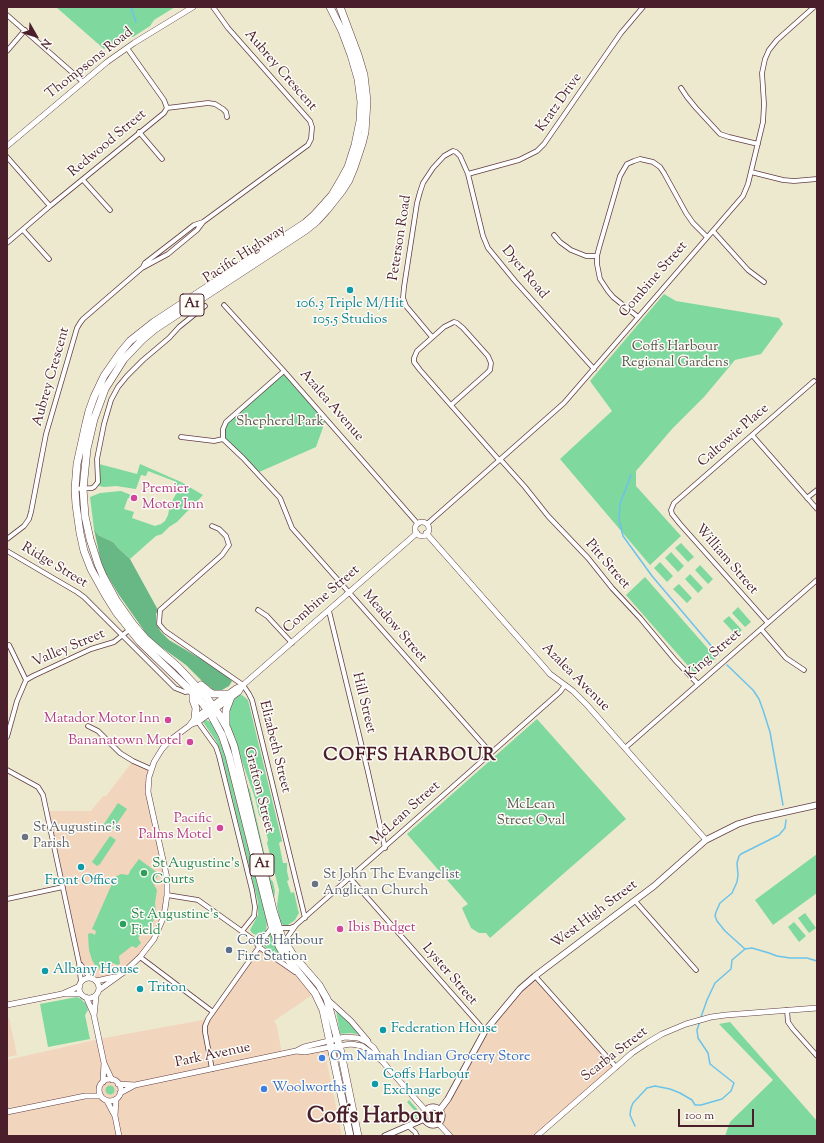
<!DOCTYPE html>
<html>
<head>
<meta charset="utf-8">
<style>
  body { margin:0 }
  #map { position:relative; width:824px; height:1143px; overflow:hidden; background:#ede9cf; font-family:"Sorts Mill Goudy",serif }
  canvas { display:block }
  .frame { position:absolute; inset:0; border:8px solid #4a1f2b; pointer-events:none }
  .north { position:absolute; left:16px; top:16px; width:40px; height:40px; -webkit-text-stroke:3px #fdfcf7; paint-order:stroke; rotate:129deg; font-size:11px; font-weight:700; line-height:16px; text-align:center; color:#4a1f2b }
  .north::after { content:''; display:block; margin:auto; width:14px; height:18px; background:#4a1f2b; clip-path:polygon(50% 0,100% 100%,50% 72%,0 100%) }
  .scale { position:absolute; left:678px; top:1109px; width:76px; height:18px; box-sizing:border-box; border:2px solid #4a1f2b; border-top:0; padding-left:5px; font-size:12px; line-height:14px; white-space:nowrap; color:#4a1f2b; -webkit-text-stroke:3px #fdfcf7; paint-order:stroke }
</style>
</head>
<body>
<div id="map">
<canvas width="824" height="1143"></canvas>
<div class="frame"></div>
<div class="north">N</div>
<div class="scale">100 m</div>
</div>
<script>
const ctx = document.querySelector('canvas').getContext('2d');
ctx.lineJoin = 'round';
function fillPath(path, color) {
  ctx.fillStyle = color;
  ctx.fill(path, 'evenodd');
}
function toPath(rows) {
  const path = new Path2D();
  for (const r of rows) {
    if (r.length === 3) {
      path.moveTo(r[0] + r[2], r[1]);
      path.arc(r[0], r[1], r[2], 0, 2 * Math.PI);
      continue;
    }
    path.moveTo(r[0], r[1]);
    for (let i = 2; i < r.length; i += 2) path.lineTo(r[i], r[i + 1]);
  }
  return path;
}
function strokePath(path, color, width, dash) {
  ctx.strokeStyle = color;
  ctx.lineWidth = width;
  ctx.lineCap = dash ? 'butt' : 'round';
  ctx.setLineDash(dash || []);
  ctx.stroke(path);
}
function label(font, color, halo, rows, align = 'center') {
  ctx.font = font + ' "Sorts Mill Goudy",serif';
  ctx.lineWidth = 3;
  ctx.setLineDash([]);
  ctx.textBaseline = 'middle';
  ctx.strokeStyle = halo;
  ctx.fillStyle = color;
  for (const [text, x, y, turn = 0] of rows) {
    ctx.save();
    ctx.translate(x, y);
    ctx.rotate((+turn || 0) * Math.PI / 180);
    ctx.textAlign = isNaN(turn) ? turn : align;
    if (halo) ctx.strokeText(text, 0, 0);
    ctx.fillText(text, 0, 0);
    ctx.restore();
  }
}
fillPath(toPath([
  [133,761,151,769,148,785,166,870,164,916,145,951,117,976,105,979,90,978,79,963,47,811,91,811,103,796,106,796],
  [259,947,304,978,315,993,274,1021,277,1026,282,1054,330,1040,332,1054,326,1058,342,1136,7,1136,7,1060,99,1039,208,1019],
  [535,976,616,1067,537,1136,450,1136,438,1123,441,1118,440,1113,485,1031],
  [7,1018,9,1018,17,1055,7,1057]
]), '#f1d5bd');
fillPath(toPath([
  [56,7,175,7,154,20,150,26,133,37,127,36,104,49],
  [664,294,676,301,779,318,783,324,761,354,735,360,704,397,672,429,636,471,636,486,681,536,650,565,560,459,612,411,590,381],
  [284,371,326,419,316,447,257,473,223,439,226,422],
  [99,464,137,474,140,464,181,482,203,495,177,522,169,527,162,534,156,536,130,559,118,548,113,542,98,535,94,529,90,497,100,493,121,491,131,495,130,499,128,498,124,509,134,512,132,518,155,526,161,524,165,521,168,515,170,505,176,494,177,488,174,481,148,471,146,476,141,475,136,489,116,486,104,487,99,486,100,477],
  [681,543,694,557,688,562,675,548],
  [671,552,684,566,678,572,665,558],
  [660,562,673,576,667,582,654,568],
  [700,565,713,579,708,584,695,570],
  [690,574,703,588,698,593,685,579],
  [645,577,716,658,696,675,626,595],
  [679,584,692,598,687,603,673,589],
  [738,607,751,622,745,627,732,613],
  [729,616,742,630,736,635,723,621],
  [238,695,242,695,248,700,282,841,279,843,283,863,287,863,287,871,289,880,287,881,291,893,294,892,298,910,299,913,295,920,288,925,284,926,280,922,277,906,279,890,267,843,268,840,263,819,259,815,255,798,228,722,230,703],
  [537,719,626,819,490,938,486,933,479,933,471,928,462,908,468,904,407,834],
  [206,720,211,722,215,729,225,754,267,921,266,931,263,934,256,935,252,933,250,930,258,915,258,902,221,752,216,741,203,722,203,721],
  [245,779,250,791,270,878,273,882,275,891,274,899],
  [118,803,127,809,111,832,102,827],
  [110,836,116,840,100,864,97,866,92,862],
  [817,854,817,893,773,925,755,900],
  [139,859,159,874,153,883,157,890,155,903,156,915,150,928,146,927,138,938,141,943,136,948,132,946,119,956,120,964,117,965,113,963,103,965,103,971,101,972,99,968,95,965,92,960,89,950,88,934,91,933,95,935,96,931,92,929,115,877,121,874,128,875,130,872,130,871],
  [805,913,816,928,809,933,798,918],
  [794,922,806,936,799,942,788,927],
  [270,933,274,944,284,961,283,961,275,956,264,946,264,942],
  [77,997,81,999,86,1004,88,1010,85,1015,90,1039,48,1047,40,1004],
  [336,1010,340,1013,361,1035,351,1033,340,1034],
  [730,1022,817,1121,817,1136,725,1136,730,1122,773,1080,719,1024],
  [110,1090,4.5],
  [409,1100,417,1109,418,1112,417,1116,412,1120,410,1116,414,1114,414,1110,407,1102]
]), '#7fd89e');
fillPath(toPath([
  [94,529,98,535,113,542,118,548,130,559,158,610,156,614,156,624,161,632,169,640,201,659,228,677,232,681,229,686,222,690,214,690,204,683,186,665,150,639,119,595,102,567]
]), '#67b885');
strokePath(toPath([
  [131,7,136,22],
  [631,475,620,504,619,520,623,536,652,576,719,655],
  [727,665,753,690,759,699,763,710,770,732,783,805],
  [745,949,725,931,717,921,715,916,716,912,720,903,732,893,737,882,738,875,737,863,739,856,741,854,779,835,785,828,786,820],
  [701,1017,707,1000,715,983,731,969,732,960,745,949,752,948,769,953,777,956,790,958,807,958,817,961],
  [635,1126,630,1115,631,1108,633,1103,647,1088,655,1086,670,1089,680,1093,692,1100,695,1105,701,1105,722,1099,731,1091,734,1083,710,1064,708,1053,698,1038,697,1030,700,1021]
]), '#6bc3e9', 1.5);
const minor = toPath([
  [7,15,83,82],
  [127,48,164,100,167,108],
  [7,51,25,30],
  [681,88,687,97,696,108,720,134,729,137,758,144],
  [167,108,208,103,215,104,223,109,226,112,227,117],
  [139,132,162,159],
  [7,157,50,206],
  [751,172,783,180,794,181,817,179],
  [468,174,519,160,537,151,544,144,621,33,643,7],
  [83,180,110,210],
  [23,230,49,259],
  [713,231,748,270,764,282],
  [554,235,560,242,571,250,586,256,597,256],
  [7,243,50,206,164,113,167,108],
  [143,267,145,263,180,236,194,225,203,222],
  [224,305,284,371,418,524],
  [638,317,613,297,608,291,600,279,597,264,597,256,599,248,620,176,627,164,634,161,640,159,653,162,660,167,664,173,686,213,693,223,707,237],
  [432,337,406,306,403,298,404,287,417,203,420,192,423,183,433,168,444,156,453,151,456,152,460,156,468,174,483,236,488,248,515,281,594,369],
  [284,371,226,422,223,429,223,439,243,458,280,498,292,528,491,753],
  [451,405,487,373,490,370,491,363,488,356,463,328,457,323,454,322,444,327,417,351,414,358,414,362,420,370,499,460],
  [752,435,817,509],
  [181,437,214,441,223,439],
  [500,459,525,487,548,516,588,558,612,588,640,618,675,660,698,684],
  [75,489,92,488,94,487,98,482,97,459,104,424,111,400,118,387,127,376,143,360,169,338,179,327,205,306],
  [807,498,817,490],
  [427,524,564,403,743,196,748,184,763,122,764,104,762,73,765,59,769,50,777,40,814,7],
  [212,526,219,529,226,536,229,545,222,555,160,610,159,624,165,631,243,685,249,694,252,700,305,918],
  [7,539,24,526,29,519,31,512,46,434,77,328,80,323,83,319,142,268,168,254,197,230,203,222,308,145,311,139,312,127,310,121,228,28,213,7],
  [7,551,77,592,84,597,175,688,185,692,191,691],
  [258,610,267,616,292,643],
  [329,611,368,772,385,848],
  [768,623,680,524,672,514,671,510,674,503,814,381],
  [761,629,786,658,804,670],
  [9,645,26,680],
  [198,722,216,747,219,756,252,890,255,907,254,916,242,931],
  [88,726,98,731,120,753,133,761,151,769],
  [7,737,17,701,26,680,33,676,91,649,114,642,129,630],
  [625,748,817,580],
  [7,770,38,787,43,795,79,963,81,982],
  [350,878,485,1031],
  [167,895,198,900,254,940,259,947,295,972],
  [7,899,63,887],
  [635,901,696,970],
  [279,928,290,928,295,926],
  [285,943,287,938,296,925,491,753,560,692,565,685],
  [140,957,213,1012],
  [81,965,90,978],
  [535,976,616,1067],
  [787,1010,788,1022,793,1029,817,1056],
  [212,1069,205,1032,205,1026,208,1019,259,947,264,938,272,927],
  [408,1126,415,1132,417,1136]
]);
const tertiary = toPath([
  [7,146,107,62,134,43,193,7],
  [422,529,7],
  [426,533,544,667,550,674,573,691,587,705,706,840],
  [190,725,198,722,239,692,243,685,417,533],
  [89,988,10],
  [96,981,114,977],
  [99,990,124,972,140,957,154,939,164,916,167,895,167,878,148,792,149,777,154,762,162,749,169,741,189,726,195,718,236,688,243,685],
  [65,994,81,994],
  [96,996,94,1016,104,1063,112,1080],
  [86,997,94,1015],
  [327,999,351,1021,368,1041],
  [7,1005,62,994,80,986],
  [296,1051,305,1052,325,1048,351,1044,362,1046,382,1061,426,1111],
  [110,1090,11],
  [103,1082,104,1063],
  [118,1084,135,1085],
  [120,1093,135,1085,296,1051,304,1047,345,1037,358,1038,367,1042,374,1048,382,1061],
  [116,1099,115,1116,119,1136],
  [107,1101,115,1116],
  [7,1112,85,1096,101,1096],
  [438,1123,450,1136],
  [537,1136,632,1053,647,1043,662,1034,686,1024,711,1017,726,1015,817,1008]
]);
const secondary = toPath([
  [433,1116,9],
  [439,1111,448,1099,485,1031,520,989,535,976,654,886,706,840,738,824,754,819,817,805],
  [385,1136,424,1119]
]);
const trunk = toPath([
  [330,7,342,31,351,55,358,79,361,102,360,121,355,145,348,167,342,178,332,195,324,204,314,215,305,223,154,322,130,341,120,353,104,376,94,397,89,411,86,423,77,464,75,489,76,505,80,533,84,551,91,569,106,596,116,612,140,642,191,691,203,704,210,713,222,735,229,756,272,927,279,946,286,957,315,993,323,1010,350,1136],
  [340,7,358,55,364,75,367,101,365,132,362,144,354,168,349,180,342,191,327,210,317,221,306,230,155,329,142,340,124,359,105,389,94,419,87,449,83,489,85,516,90,539,98,564,103,576,116,600,133,624,146,639,178,667,208,699,220,716,227,728,234,746,273,910,282,938,293,955,319,985,327,999,341,1053,358,1136],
  [201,685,208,691,213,694,227,694],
  [193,694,193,700,196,708,195,718],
  [226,724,226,710,231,697]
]);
strokePath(minor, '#623d44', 5.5);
strokePath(tertiary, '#623d44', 6);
strokePath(secondary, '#623d44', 7);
strokePath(trunk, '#623d44', 8);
strokePath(minor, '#fff', 4);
strokePath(tertiary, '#fff', 5);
strokePath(secondary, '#fff', 5.5);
strokePath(trunk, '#fff', 7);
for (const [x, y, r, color] of [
  [350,290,4,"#0f9aa8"],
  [134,498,4,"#d1479c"],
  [168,720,4,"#d1479c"],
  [190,742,4,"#d1479c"],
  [220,828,4,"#d1479c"],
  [25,837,4,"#6b7280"],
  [81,867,4,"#0f9aa8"],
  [144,873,4,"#2e9e5b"],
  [315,884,4,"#6b7280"],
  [123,924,4,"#2e9e5b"],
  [340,929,4,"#d1479c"],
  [229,950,4,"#5c6f8a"],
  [45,971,4,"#0f9aa8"],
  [140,989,4,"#0f9aa8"],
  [383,1030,4,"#0f9aa8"],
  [322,1058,4,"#3f7fe0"],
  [375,1084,4,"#0f9aa8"],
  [264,1089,4,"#3f7fe0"]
]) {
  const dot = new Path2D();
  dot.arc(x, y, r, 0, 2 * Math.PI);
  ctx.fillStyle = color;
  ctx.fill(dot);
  strokePath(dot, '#fdfcf7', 1.5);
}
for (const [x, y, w] of [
  [192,305,24],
  [262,865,24]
]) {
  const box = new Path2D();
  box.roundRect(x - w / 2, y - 11, w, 22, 3);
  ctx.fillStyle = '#fdfcf7';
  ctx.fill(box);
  strokePath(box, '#4a1f2b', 1);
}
label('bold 13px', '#4a1f2b', null, [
  ["A1",192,305],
  ["A1",262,865]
]);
label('14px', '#4a1f2b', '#fdfcf7', [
  ["Thompsons Road",90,64,-38],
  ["Aubrey Crescent",280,71,49],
  ["Kratz Drive",560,103,-55],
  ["Redwood Street",108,144,-40],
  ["Peterson Road",401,238,-81],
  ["Pacific Highway",245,255,-33],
  ["Dyer Road",524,273,50],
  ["Combine Street",654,280,-49],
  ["Aubrey Crescent",52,377,-74],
  ["Azalea Avenue",331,406,49],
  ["Caltowie Place",734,436,-41],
  ["William Street",726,560,49],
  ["Pitt Street",607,565,49],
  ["Ridge Street",54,566,31],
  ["Combine Street",322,600,-41],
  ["Meadow Street",394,627,49],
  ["Valley Street",69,649,-23],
  ["King Street",714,655,-41],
  ["Azalea Avenue",575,678,45],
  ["Hill Street",363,703,76],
  ["Elizabeth Street",274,747,76],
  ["Grafton Street",258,790,76],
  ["McLean Street",406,814,-42],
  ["West High Street",595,915,-37],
  ["Lyster Street",449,975,49],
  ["Scarba Street",615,1055,-38],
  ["Park Avenue",213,1056,-12]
]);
label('14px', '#0d838f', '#fdfcf7', [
  ["106.3 Triple M/Hit",350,305,"center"],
  ["105.5 Studios",350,321,"center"],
  ["Front Office",81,882,"center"],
  ["Albany House",53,971],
  ["Triton",148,989],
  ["Federation House",391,1030],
  ["Coffs Harbour",383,1076],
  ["Exchange",383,1092]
], 'left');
label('14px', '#5a564e', '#fdfcf7', [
  ["Coffs Harbour",675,348],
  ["Regional Gardens",675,364],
  ["Shepherd Park",280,423],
  ["McLean",531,806],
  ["Street Oval",531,822]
]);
label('14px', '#b23c85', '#fdfcf7', [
  ["Premier",142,490,"left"],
  ["Motor Inn",142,506,"left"],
  ["Matador Motor Inn",160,720],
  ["Bananatown Motel",182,742],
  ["Pacific",212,820],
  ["Palms Motel",212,836],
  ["Ibis Budget",348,929,"left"]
], 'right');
label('14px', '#5b616d', '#fdfcf7', [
  ["St Augustine's",33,829],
  ["Parish",33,845],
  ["St John The Evangelist",323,876],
  ["Anglican Church",323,892]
], 'left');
label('14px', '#27864d', '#fdfcf7', [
  ["St Augustine's",152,865],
  ["Courts",152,881],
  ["St Augustine's",131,916],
  ["Field",131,932]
], 'left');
label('14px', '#4e5e75', '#fdfcf7', [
  ["Coffs Harbour",237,942],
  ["Fire Station",237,958]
], 'left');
label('14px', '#366cbe', '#fdfcf7', [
  ["Om Namah Indian Grocery Store",330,1058],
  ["Woolworths",272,1089]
], 'left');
ctx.letterSpacing = '1px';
label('bold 18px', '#4a1f2b', '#fdfcf7', [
  ["COFFS HARBOUR",410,757]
]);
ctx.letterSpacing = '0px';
label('bold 22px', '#4a1f2b', '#fdfcf7', [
  ["Coffs Harbour",375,1118]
]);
</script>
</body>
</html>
